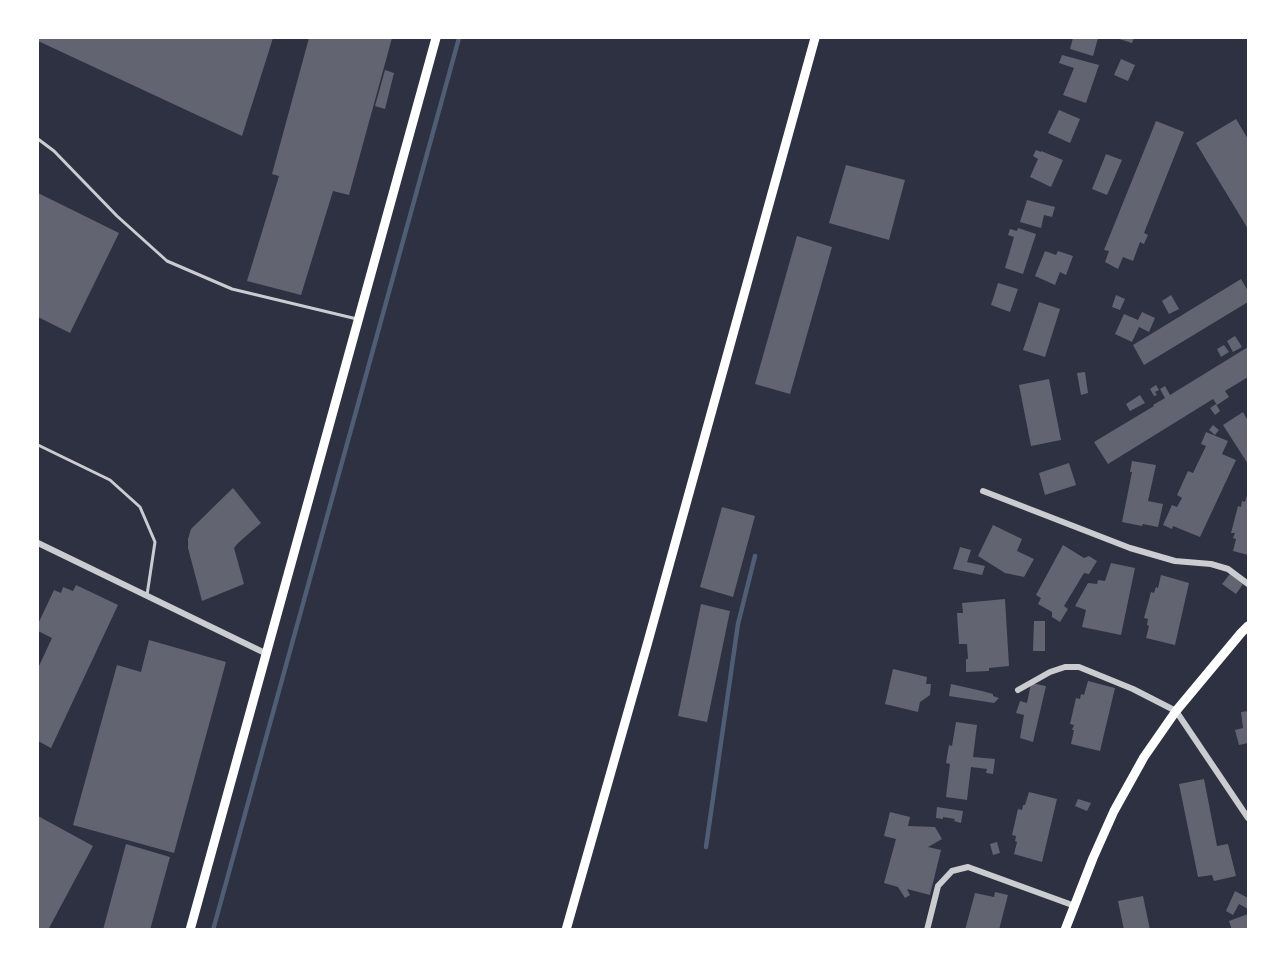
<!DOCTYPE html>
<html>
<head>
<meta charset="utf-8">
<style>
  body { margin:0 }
  #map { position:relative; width:1286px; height:967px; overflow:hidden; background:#2d3142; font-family:"Space Grotesk",sans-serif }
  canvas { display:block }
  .frame { position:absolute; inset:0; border:39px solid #fff; pointer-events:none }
</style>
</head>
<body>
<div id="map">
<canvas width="1286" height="967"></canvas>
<div class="frame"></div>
</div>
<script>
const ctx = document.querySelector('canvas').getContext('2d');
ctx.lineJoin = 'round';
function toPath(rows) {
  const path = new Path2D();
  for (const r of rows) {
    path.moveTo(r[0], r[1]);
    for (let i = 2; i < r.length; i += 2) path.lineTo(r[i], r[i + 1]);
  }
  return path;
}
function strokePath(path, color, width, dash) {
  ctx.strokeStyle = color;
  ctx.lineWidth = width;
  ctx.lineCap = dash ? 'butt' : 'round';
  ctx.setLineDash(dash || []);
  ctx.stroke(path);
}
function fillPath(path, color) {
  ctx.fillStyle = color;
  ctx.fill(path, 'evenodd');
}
strokePath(toPath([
  [706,847,738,624,755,556],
  [213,930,459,38]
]), '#4f5d75', 4.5);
fillPath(toPath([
  [38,38,273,38,242,136,38,41],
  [309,38,392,38,349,195,333,191,301,295,247,281,279,176,272,174],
  [1073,38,1098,38,1093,56,1070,49],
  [1116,38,1134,38,1132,43],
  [1062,55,1099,65,1086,103,1063,95,1074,68,1059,63],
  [1121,59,1135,65,1128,81,1114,75],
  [385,70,394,73,385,109,375,106],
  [1059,110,1080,119,1070,143,1048,133],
  [1236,119,1248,139,1248,229,1196,143],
  [1156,121,1184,132,1144,233,1148,235,1144,244,1140,242,1133,261,1123,257,1118,269,1105,262,1109,251,1104,250],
  [1036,150,1041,152,1041,151,1063,160,1051,187,1030,177,1038,159,1033,156],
  [1106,154,1122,160,1107,195,1092,189],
  [846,165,905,180,889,240,829,223],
  [38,193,119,233,70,333,38,317],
  [1027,200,1055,207,1052,217,1044,215,1041,228,1020,222],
  [1018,228,1036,234,1023,274,1005,268,1014,237,1008,235,1010,229,1017,231],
  [797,236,832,247,790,394,755,384],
  [1045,251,1056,255,1058,251,1073,256,1066,275,1060,272,1055,285,1035,276],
  [1241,279,1248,291,1248,302,1144,365,1133,345],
  [998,283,1018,289,1010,312,991,305],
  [1116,295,1125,299,1120,310,1112,307],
  [1171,295,1179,309,1169,314,1162,301],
  [1039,302,1060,309,1045,357,1023,350],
  [1142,312,1155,318,1149,332,1139,327,1132,342,1115,334,1124,314,1138,320],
  [1235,336,1242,347,1233,352,1227,341],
  [1224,345,1229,352,1221,357,1217,349],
  [1248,347,1248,377,1225,391,1229,397,1217,405,1213,399,1108,464,1094,442,1154,406,1153,405,1165,398,1160,389,1165,386,1170,395],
  [1085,372,1088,393,1081,395,1077,373],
  [1049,379,1061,440,1031,446,1019,385],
  [1156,385,1159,390,1155,392,1157,395,1154,396,1150,389],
  [1140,395,1145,403,1130,411,1126,404],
  [1216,404,1220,411,1215,415,1210,408],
  [1243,412,1248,421,1248,464,1223,425],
  [1213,425,1219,430,1215,435,1209,430],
  [1206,432,1228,441,1222,454,1236,460,1200,537,1173,526,1172,529,1163,525,1172,505,1177,507,1182,498,1177,495,1188,471,1193,473,1206,446,1201,444],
  [1132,461,1156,465,1148,501,1163,504,1158,527,1143,524,1142,526,1122,522,1132,472,1130,472],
  [1069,463,1076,485,1045,495,1039,473],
  [233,488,261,523,238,543,234,548,244,584,202,601,188,548,188,539,191,529],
  [1248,492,1248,555,1233,551,1236,539,1233,538,1235,533,1231,533,1238,506,1241,507,1242,501,1245,502],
  [722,507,755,516,733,597,700,587],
  [993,525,1022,539,1017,551,1034,559,1024,577,1005,573,978,556],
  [1063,545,1084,558,1089,556,1097,561,1089,574,1084,573,1064,606,1068,609,1060,622,1052,617,1052,612,1038,604,1041,598,1036,595],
  [960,547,971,550,967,562,985,566,982,575,953,569],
  [1111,563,1135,568,1121,635,1082,627,1086,610,1075,606,1088,583,1097,584,1098,580,1105,581],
  [1230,574,1243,584,1236,594,1222,584],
  [1161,575,1189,583,1175,645,1146,638,1149,626,1147,625,1148,619,1144,618,1151,592,1154,593,1156,587,1158,588],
  [76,585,118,605,51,748,38,741,38,668,52,638,38,631,38,624,54,590,61,593,63,587,73,591],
  [1005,599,1009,666,989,668,989,671,966,672,966,659,968,659,967,644,959,644,957,613,963,613,962,603],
  [701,604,730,611,707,722,678,716],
  [1034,621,1045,621,1045,651,1033,651],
  [149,640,226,662,174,853,73,825,117,665,141,672],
  [893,669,927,677,926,684,931,684,930,695,920,702,918,712,885,704],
  [1088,681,1115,688,1100,751,1071,744,1074,730,1072,730,1074,725,1070,724,1076,698,1080,699,1081,694,1084,695],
  [1031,683,1046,686,1033,742,1020,738,1024,715,1016,713,1020,701,1027,703],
  [951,684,982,691,993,694,993,696,999,698,994,703,949,696],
  [1248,711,1248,743,1239,745,1235,730,1243,728,1241,712],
  [956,722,977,725,973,757,995,759,993,774,986,773,987,769,971,767,967,800,946,797,950,764,946,763,949,745,952,746],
  [1204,779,1217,846,1228,844,1236,876,1214,881,1212,875,1198,877,1179,784],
  [1029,792,1057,799,1042,862,1014,854,1017,842,1015,841,1016,836,1012,835,1018,809,1022,810,1023,805,1025,805],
  [1078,799,1091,803,1087,811,1075,806],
  [937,807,963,811,961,823,954,821,955,819,943,817,943,819,936,818],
  [890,812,910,817,908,826,935,827,942,839,928,847,941,850,930,895,907,889,910,895,905,898,898,887,884,883,896,839,884,836],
  [38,816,93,846,48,930,38,930],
  [997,842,1000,853,993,855,990,844],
  [126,844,170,857,150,930,103,930],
  [1235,891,1248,898,1248,909,1239,904,1233,915,1226,911],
  [995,892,1008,895,999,930,965,930,975,893,994,897],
  [1143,896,1150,930,1124,930,1118,901],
  [1248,914,1248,930,1232,930,1229,921]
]), '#626471');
strokePath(toPath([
  [38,139,54,151,117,216,167,261,232,289,357,319],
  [38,445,110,480,140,507,155,542,147,595]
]), '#caccd0', 3);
strokePath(toPath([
  [983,491,1130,548,1175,561,1211,564,1228,569,1248,584],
  [38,543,267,654],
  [1018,690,1050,672,1065,667,1079,667,1133,689,1176,711,1248,818],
  [927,930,938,886,952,871,968,867,1075,906]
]), '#caccd0', 6);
strokePath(toPath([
  [190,930,436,38],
  [566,930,647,645,815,38],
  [1065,930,1093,858,1114,811,1144,757,1176,711,1241,633,1248,626]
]), '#fff', 9);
</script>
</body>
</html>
